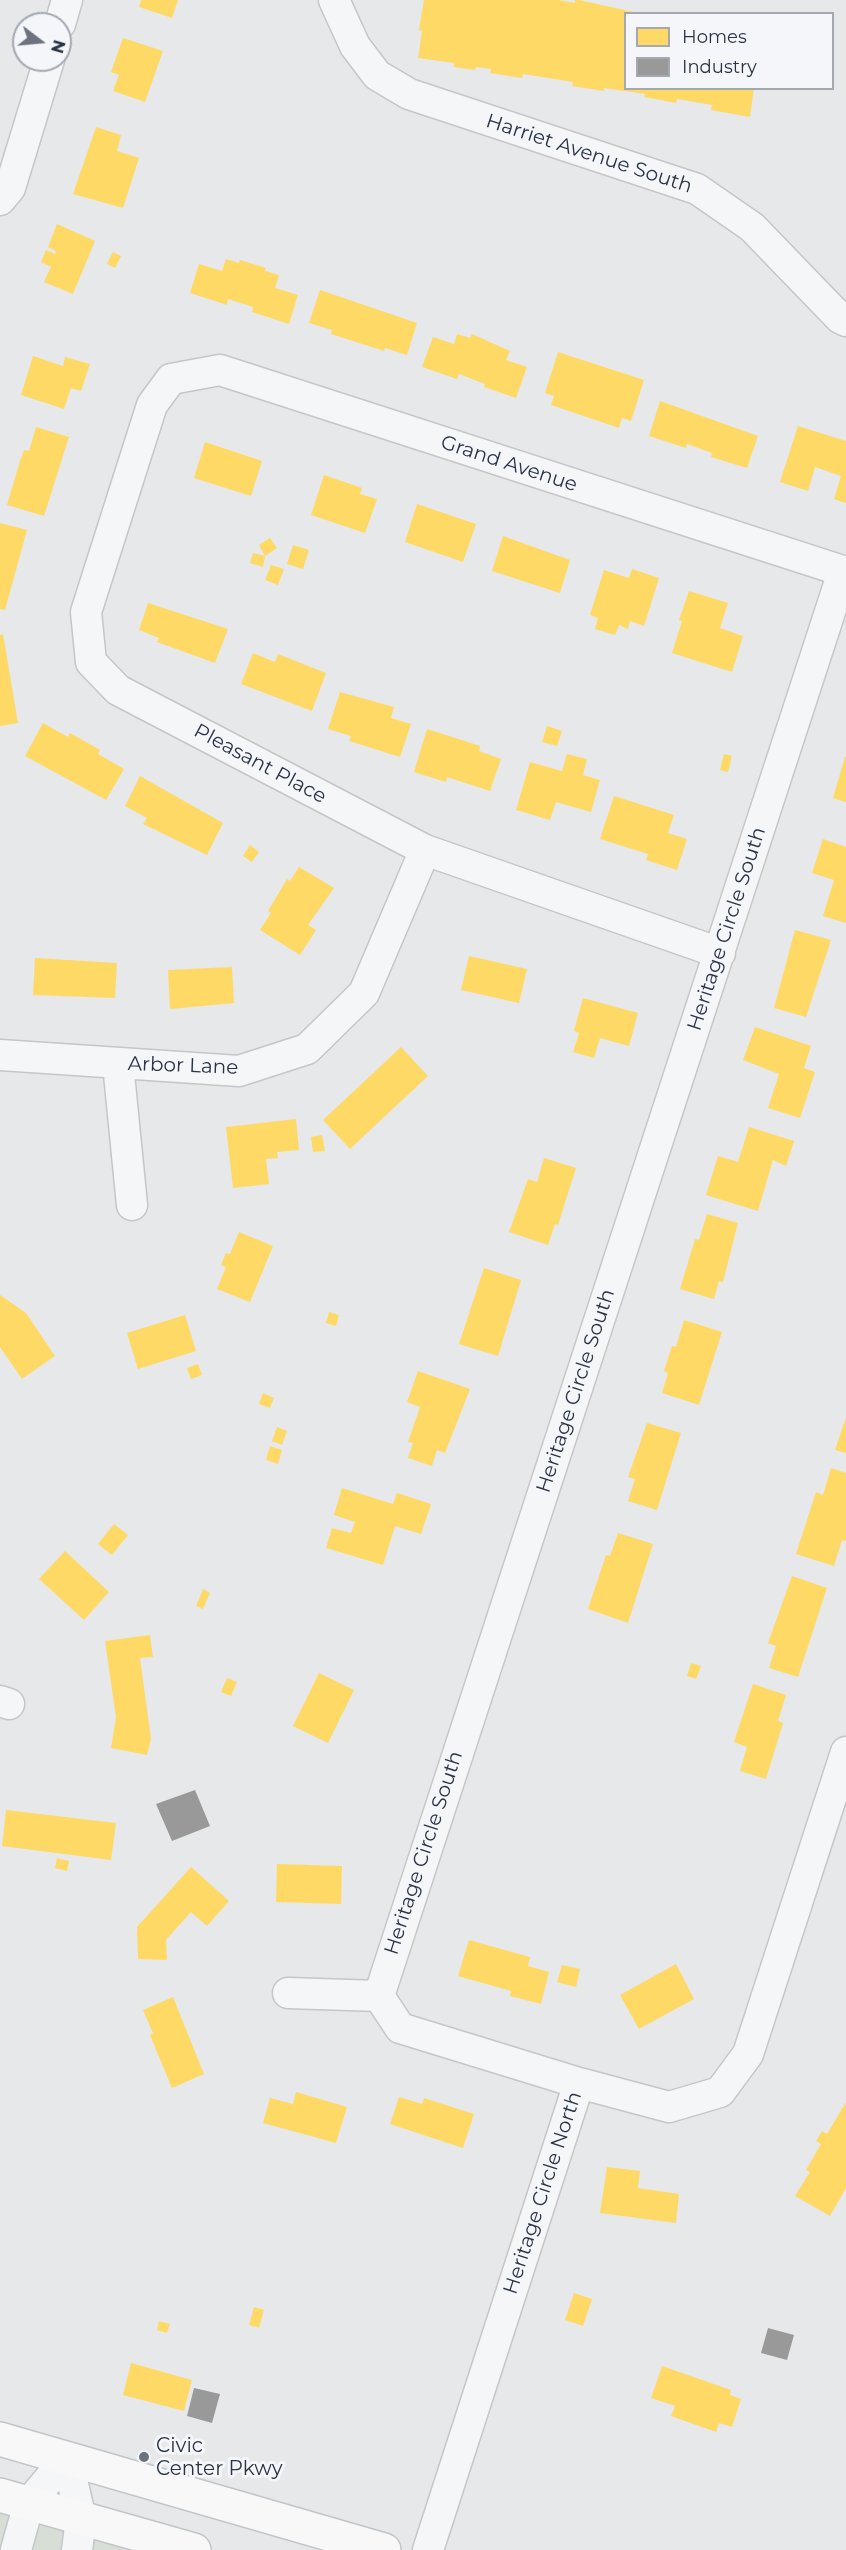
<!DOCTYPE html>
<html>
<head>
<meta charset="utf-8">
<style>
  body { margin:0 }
  #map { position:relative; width:846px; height:2550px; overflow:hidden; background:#e6e8ea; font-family:Montserrat,sans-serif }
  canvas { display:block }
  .legend { position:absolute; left:624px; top:12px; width:210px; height:78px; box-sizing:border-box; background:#f4f6f9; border:2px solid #a4a8b1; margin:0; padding:8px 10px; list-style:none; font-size:18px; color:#2b3445 }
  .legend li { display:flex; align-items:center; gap:12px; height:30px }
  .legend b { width:30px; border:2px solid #a4a8b1 }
  .north { position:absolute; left:12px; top:12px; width:60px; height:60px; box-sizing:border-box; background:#f4f6f9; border:2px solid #a4a8b1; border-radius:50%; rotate:106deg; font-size:16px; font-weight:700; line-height:24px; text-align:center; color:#2b3445 }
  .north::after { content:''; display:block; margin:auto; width:21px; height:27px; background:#6c737f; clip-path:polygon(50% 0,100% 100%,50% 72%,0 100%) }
</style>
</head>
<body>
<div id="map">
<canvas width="846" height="2550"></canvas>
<ul class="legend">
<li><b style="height:16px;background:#ffd966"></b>Homes</li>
<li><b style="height:16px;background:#999"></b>Industry</li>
</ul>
<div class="north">N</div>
</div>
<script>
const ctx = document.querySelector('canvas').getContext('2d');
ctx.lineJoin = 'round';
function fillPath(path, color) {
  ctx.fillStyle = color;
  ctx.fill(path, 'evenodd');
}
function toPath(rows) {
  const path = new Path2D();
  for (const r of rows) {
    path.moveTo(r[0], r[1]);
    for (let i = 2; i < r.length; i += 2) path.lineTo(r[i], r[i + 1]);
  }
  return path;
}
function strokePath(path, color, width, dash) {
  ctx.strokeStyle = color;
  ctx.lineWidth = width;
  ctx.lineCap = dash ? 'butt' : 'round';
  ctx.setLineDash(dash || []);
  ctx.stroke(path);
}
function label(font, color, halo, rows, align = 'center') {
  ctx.font = font + ' Montserrat,sans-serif';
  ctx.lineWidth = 6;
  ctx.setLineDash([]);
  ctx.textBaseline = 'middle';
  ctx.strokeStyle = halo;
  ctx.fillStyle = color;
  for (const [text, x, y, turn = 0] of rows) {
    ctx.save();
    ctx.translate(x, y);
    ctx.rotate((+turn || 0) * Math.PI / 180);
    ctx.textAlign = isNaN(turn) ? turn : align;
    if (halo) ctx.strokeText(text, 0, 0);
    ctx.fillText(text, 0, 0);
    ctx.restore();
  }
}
fillPath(toPath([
  [0,2510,141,2550,0,2550]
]), '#d6ded6');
fillPath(toPath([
  [141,0,178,0,172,18,139,7],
  [424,0,558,0,575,3,575,0,579,0,633,12,626,14,626,88,754,88,750,117,711,110,712,105,677,99,676,103,644,97,645,94,604,88,604,91,572,86,573,82,523,74,522,78,490,73,491,69,476,67,475,70,454,67,454,63,418,58,422,31,419,30],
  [123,38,163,51,145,102,113,91,119,75,111,72],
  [96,127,121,135,117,151,139,158,123,208,73,194],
  [57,224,95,241,73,294,44,282,51,267,41,262,46,250,55,254,56,251,48,247],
  [113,252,121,256,115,268,107,264],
  [226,259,239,263,240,260,266,268,265,271,279,275,275,288,298,295,289,324,252,312,253,307,228,299,227,305,190,293,199,264,222,271],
  [320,290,417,323,407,355,385,348,384,351,331,334,332,330,309,323],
  [457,334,470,338,472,334,510,351,506,360,527,367,516,398,484,387,485,384,459,374,457,379,422,367,433,337,454,344],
  [558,352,644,380,631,421,622,418,619,428,551,405,554,396,545,393],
  [33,356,63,366,65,357,90,364,81,391,71,388,64,409,21,395],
  [660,401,758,436,747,468,711,457,712,453,687,444,686,448,649,436],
  [798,426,846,441,846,503,834,499,841,476,815,467,808,491,780,482],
  [36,427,69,437,44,516,7,505,20,461,24,450,29,451],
  [205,442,262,461,251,496,194,478],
  [324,475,362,488,360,494,377,499,365,533,311,515],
  [417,504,476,524,463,562,405,542],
  [0,523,27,530,5,610,0,609],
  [503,536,570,560,560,593,492,571],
  [270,538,277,548,265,556,259,545],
  [293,545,309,550,303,569,287,564],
  [253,553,265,556,263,567,250,563],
  [271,565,284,569,278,585,265,580],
  [632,569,659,578,644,626,630,621,628,629,619,625,615,635,595,629,598,618,590,615,604,570,629,578],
  [689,591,728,603,720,628,743,636,732,672,672,653,682,621,679,620],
  [148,603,228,629,215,663,157,642,159,638,139,630],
  [3,634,18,723,0,726,0,635],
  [253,653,275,662,278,654,326,673,312,711,241,684],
  [340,692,394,707,391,718,411,724,400,757,349,741,351,736,328,729],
  [43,723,68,737,70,733,100,750,98,754,124,769,106,800,25,756],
  [547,726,562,731,557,746,542,742],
  [427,729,471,743,480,746,479,751,501,759,490,791,447,777,446,782,414,772],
  [567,754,587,759,583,775,600,780,591,812,556,802,550,820,516,810,530,762,562,771],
  [724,754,732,756,728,772,720,770],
  [845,757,846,757,846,802,833,798],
  [140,776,223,823,207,855,143,824,147,818,125,806],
  [614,796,674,815,668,833,687,839,677,870,646,860,648,854,600,839],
  [823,839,846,847,846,923,823,916,834,880,812,873],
  [250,845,259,852,252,862,243,856],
  [299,867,334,888,308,925,316,930,300,955,260,930,271,913,268,911,287,879,290,881],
  [795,930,831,940,806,1017,774,1008],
  [469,956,527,969,519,1003,461,990],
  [35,958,117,963,115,998,33,995],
  [232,967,234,1003,170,1009,168,970],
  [583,998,638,1013,629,1046,600,1038,594,1058,573,1052,579,1033,574,1031],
  [755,1027,811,1046,804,1068,815,1072,800,1118,768,1108,779,1074,743,1060],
  [401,1047,428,1076,350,1149,323,1120],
  [296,1119,299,1150,277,1152,278,1158,266,1159,269,1184,233,1188,226,1127],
  [749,1127,794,1141,786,1166,773,1160,758,1211,706,1195,718,1156,738,1162],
  [322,1135,325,1151,313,1152,311,1137],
  [544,1158,576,1168,558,1225,555,1224,548,1245,509,1232,528,1179,537,1182],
  [707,1214,738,1223,723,1282,719,1281,714,1299,680,1289,695,1239,699,1240],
  [239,1232,273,1246,250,1302,217,1289,226,1267,221,1265,226,1253,230,1254],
  [484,1268,521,1280,498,1356,459,1344],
  [0,1295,26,1313,55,1356,22,1379,0,1347],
  [329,1312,339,1315,336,1326,326,1323],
  [185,1315,196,1351,138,1369,127,1333],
  [684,1320,722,1332,699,1405,662,1393,668,1373,664,1371,672,1346,676,1347],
  [198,1364,202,1375,191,1379,187,1368],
  [418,1371,470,1389,445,1453,437,1450,432,1466,408,1458,413,1443,408,1442,420,1407,407,1402],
  [263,1393,274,1398,270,1408,259,1404],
  [846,1417,846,1453,835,1450],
  [647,1423,681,1433,657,1510,628,1501,635,1479,628,1477],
  [277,1427,287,1431,282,1445,272,1441],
  [270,1446,282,1450,278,1464,266,1460],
  [831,1468,846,1473,846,1541,842,1540,834,1566,796,1554,816,1492,823,1495],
  [342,1488,393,1504,397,1493,431,1504,421,1534,395,1526,383,1565,326,1548,332,1528,351,1533,355,1522,334,1515],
  [114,1524,128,1535,112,1555,98,1544],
  [618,1533,653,1544,628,1623,588,1609,606,1555,610,1556],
  [65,1551,109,1592,84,1620,39,1579],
  [792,1576,827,1588,798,1677,769,1668,776,1646,768,1643],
  [203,1589,210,1593,203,1609,196,1606],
  [150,1635,153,1657,140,1658,151,1739,147,1755,111,1748,116,1717,105,1641],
  [691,1663,701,1666,696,1679,687,1676],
  [319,1673,354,1690,328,1743,293,1726],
  [227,1678,237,1682,231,1696,221,1692],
  [753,1684,786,1695,778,1721,783,1723,766,1779,740,1771,747,1747,734,1742],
  [6,1810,116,1823,111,1860,2,1846],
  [57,1858,69,1861,67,1871,55,1868],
  [277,1864,342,1866,341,1904,276,1902],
  [191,1867,229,1901,207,1926,191,1912,166,1940,167,1960,138,1959,137,1927],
  [469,1940,530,1957,528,1966,549,1972,541,2004,510,1996,511,1991,458,1976],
  [676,1964,694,1999,639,2029,620,1995],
  [562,1965,580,1969,576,1987,557,1982],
  [173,1997,204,2074,172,2088,150,2035,153,2033,143,2010],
  [296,2092,347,2107,336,2143,263,2123,270,2098,293,2104],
  [399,2097,422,2104,424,2098,474,2114,463,2148,390,2124],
  [846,2102,846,2188,830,2216,795,2196,810,2172,806,2170,821,2144,816,2141,822,2131,827,2134],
  [607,2167,640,2171,638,2188,679,2194,676,2223,600,2213],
  [574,2293,592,2299,583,2326,565,2320],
  [254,2307,264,2310,259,2328,249,2325],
  [159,2321,170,2324,167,2333,157,2330],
  [131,2363,192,2380,184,2411,123,2395],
  [662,2366,731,2390,730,2395,741,2399,732,2427,719,2423,716,2432,671,2416,675,2406,651,2398]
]), '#ffd966');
fillPath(toPath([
  [195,1790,210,1826,172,1841,156,1804],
  [768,2328,794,2335,787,2360,761,2353],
  [194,2388,220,2394,212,2423,187,2416]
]), '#999');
const minor = toPath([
  [334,0,355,46,377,75,409,94,697,189,752,227,840,318,846,321],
  [60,24,67,0],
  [0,200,10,188,49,60],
  [843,572,379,1996,400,2028,579,2083,669,2107,720,2092,748,2054,846,1752],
  [720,953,425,850,118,690,91,662,86,612,152,405,171,379,220,370,846,572],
  [0,1055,239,1071,307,1049,364,993,425,850],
  [118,1064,132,1205],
  [0,1701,9,1704],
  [288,1993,379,1996],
  [67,2458,81,2519,77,2550],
  [16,2550,29,2503,67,2458],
  [428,2550,579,2083]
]);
const major = toPath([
  [0,2439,384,2550],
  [0,2495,194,2550]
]);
strokePath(minor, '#c4c6c8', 33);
strokePath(major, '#c2c5c8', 36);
strokePath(minor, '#f5f6f7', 30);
strokePath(major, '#f8f8f8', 33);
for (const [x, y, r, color] of [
  [144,2457,6,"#6c737f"]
]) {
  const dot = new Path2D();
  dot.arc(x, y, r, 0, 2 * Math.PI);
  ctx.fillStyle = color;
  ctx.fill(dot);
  strokePath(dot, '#f4f6f9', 2);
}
label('20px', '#2b3445', '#f4f6f9', [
  ["Harriet Avenue South",589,154,18],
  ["Grand Avenue",509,464,18],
  ["Pleasant Place",260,764,28],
  ["Heritage Circle South",727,929,-72],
  ["Arbor Lane",183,1066,2],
  ["Heritage Circle South",576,1391,-72],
  ["Heritage Circle South",424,1853,-72],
  ["Heritage Circle North",543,2193,-72]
]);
label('20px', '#2b3445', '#f4f6f9', [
  ["Civic",156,2446],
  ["Center Pkwy",156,2469]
], 'left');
</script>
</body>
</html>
